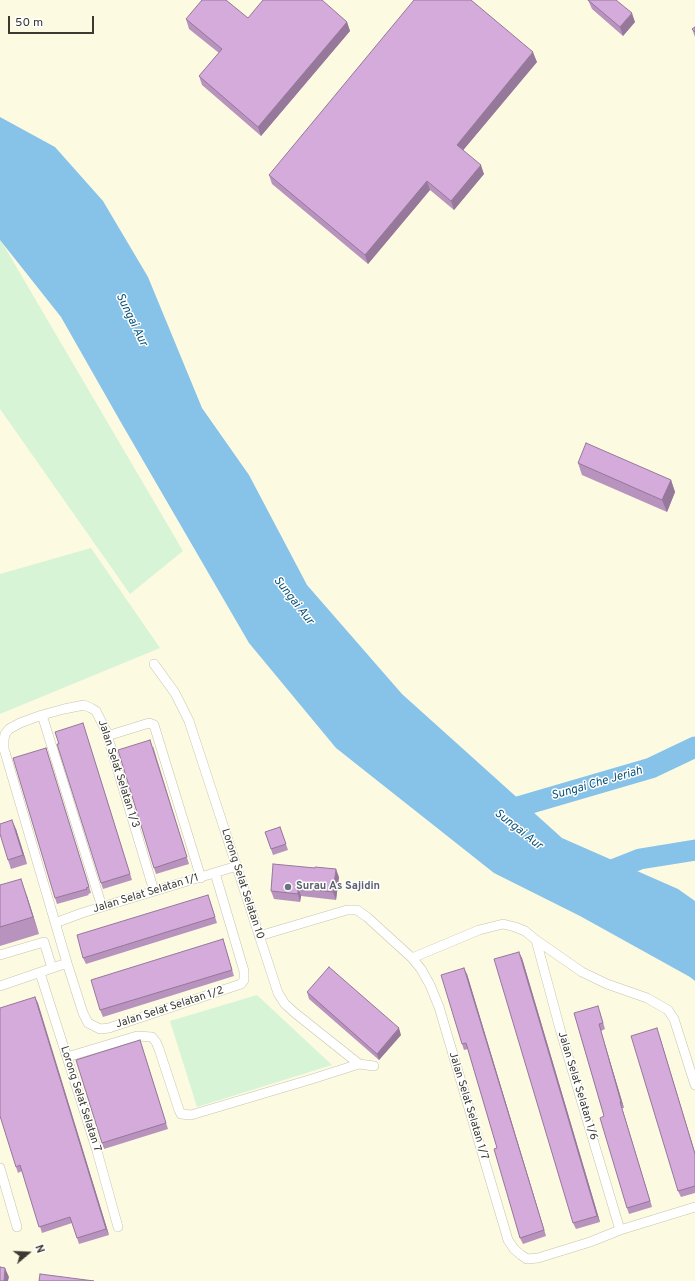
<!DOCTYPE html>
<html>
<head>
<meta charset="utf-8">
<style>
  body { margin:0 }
  #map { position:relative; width:695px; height:1281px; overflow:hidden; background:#fdfae2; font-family:Overpass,sans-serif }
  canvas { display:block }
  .north { position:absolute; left:8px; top:1233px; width:40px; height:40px; -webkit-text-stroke:3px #fff; paint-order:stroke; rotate:71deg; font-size:11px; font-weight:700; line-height:16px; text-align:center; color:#3b3a30 }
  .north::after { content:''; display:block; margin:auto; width:14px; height:18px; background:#3b3a30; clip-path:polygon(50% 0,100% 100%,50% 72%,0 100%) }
  .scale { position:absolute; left:8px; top:16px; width:86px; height:18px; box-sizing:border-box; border:2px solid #3b3a30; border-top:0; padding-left:5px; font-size:12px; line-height:14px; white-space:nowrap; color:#3b3a30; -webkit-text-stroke:3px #fff; paint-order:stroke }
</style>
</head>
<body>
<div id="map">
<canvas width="695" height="1281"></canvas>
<div class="north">N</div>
<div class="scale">50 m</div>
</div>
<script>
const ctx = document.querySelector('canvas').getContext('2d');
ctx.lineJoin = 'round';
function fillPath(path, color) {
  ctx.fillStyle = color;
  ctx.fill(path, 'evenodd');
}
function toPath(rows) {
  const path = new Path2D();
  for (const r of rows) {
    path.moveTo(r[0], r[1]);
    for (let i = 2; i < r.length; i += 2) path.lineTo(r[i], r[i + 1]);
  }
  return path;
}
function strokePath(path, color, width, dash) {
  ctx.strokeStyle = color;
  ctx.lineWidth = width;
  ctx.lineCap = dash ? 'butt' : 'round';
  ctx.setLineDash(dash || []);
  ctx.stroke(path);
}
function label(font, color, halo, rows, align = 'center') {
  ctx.font = font + ' Overpass,sans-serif';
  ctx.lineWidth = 3;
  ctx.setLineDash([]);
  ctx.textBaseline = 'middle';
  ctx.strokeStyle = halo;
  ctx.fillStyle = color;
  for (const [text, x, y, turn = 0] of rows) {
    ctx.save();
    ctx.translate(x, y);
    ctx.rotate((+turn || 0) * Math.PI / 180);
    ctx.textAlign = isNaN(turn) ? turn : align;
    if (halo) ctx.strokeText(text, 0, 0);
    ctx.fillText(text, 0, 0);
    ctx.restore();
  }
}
fillPath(toPath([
  [0,239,183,551,130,594,0,409],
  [91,548,160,648,0,714,0,574],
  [257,995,332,1065,197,1107,170,1021]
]), '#d7f4d6');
fillPath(toPath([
  [0,117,55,147,103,201,148,277,202,408,249,475,307,585,402,694,562,838,678,889,695,901,695,981,690,977,580,916,494,873,336,748,249,643,119,419,61,317,0,240]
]), '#87c2e9');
strokePath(toPath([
  [497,813,651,768,695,747],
  [597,876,640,859,695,850]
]), '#87c2e9', 21);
const street = toPath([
  [154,664,175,693,189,721,278,993,285,1004,295,1013,359,1064,374,1066],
  [42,715,102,907],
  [107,736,149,723,154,725,201,878],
  [154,891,106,731,96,711,91,708,84,705,64,709,42,715,20,723,9,729,5,734,4,740,4,749,67,963,83,1013,88,1023,100,1029,109,1028,241,984,244,980,244,971,215,873],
  [55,923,82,913,237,866],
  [259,936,347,910,357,910,367,917,412,958,421,969,430,985,439,1007,508,1240,514,1249,521,1255,527,1259,538,1258,590,1242,620,1230,695,1207],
  [536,940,560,1029,620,1230],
  [0,955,44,942,52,968],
  [412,958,479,930,503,924,515,927,525,931,536,940,582,972,607,984,647,998,668,1010,674,1019,695,1085],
  [40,973,97,1151,118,1227],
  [0,986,67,963],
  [67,1057,137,1036,152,1037,156,1042,159,1049,179,1110,181,1114,191,1115,312,1079,359,1064],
  [0,1168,17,1227]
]);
strokePath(street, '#c7c3ad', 10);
strokePath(street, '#fff', 9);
fillPath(toPath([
  [588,0,635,22,623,36,592,9],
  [472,1,537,62,463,150,484,174,454,210,430,190,368,264,272,184,269,175],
  [248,18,347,22,350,31,261,136,202,85,199,76,219,53,189,29,186,19],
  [695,27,695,37,692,29],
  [578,463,671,480,675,492,667,512,582,475],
  [85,730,132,880,103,889,101,883],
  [153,746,189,864,156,874,154,868],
  [46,748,91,893,88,894,89,895,57,904,55,898],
  [280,827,288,850,273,855,265,832],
  [16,829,27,864,11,869,8,860],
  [339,877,336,900,301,896,300,902,274,899,271,891],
  [0,885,27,896,39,934,0,946],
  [210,901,217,923,86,964,83,958],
  [223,939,234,976,103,1017,100,1010],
  [522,958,600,1222,576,1229,573,1223],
  [467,974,546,1236,523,1244,520,1238,497,1148,468,1049,464,1050,462,1044],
  [307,992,401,1035,379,1060,309,999],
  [35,997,109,1235,79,1244,72,1223,42,1233,22,1171,18,1173,16,1167],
  [600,1012,605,1029,601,1031,624,1108,622,1108,652,1207,629,1214,627,1208,604,1116,574,1013],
  [659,1034,695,1153,695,1193,681,1197,678,1191],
  [142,1046,168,1129,104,1149,102,1143]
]), '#b793bd');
fillPath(toPath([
  [632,13,635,22,623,36,620,27],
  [347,22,350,31,261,136,258,127],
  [533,52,537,62,460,154,457,145],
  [481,165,484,174,454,210,451,201],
  [427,181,430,190,368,264,365,255],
  [671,480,675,492,667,512,662,500],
  [12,820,16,829,27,864,23,855],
  [336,869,339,877,336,900,333,892],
  [21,879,27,896,39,934,33,917],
  [298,888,301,896,300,902,298,894],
  [519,952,522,958,600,1222,597,1216],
  [464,968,467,974,546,1236,544,1230],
  [35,997,38,1003,109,1235,106,1229],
  [599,1024,601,1031,624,1108,621,1102],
  [399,1028,401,1035,379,1060,377,1054],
  [657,1028,695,1153,695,1154],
  [620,1102,622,1108,652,1207,650,1201],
  [5,1268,9,1277,8,1281,4,1281]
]), '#95789a');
const building = toPath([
  [202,0,226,0,248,18,263,0,322,0,347,22,258,127,199,76,222,49,186,19,202,0],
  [414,0,471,0,533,52,457,145,481,165,451,201,427,181,365,255,269,175,414,0],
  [588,0,616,0,632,13,620,27,588,0],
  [695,27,695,32,692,29,695,27],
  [586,443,671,480,662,500,578,463,586,443],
  [83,723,130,874,101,883,57,744,59,744,55,732,83,723],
  [150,740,187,857,154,868,118,750,150,740],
  [46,748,89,887,86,888,87,889,55,898,13,758,46,748],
  [12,820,23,855,8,860,0,834,0,824,12,820],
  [280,827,286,844,271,849,265,832,280,827],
  [273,864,315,868,315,867,336,869,333,892,298,888,298,894,271,891,273,864],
  [21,879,33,917,0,927,0,885,21,879],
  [208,895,215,917,83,958,77,935,208,895],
  [223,939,232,970,100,1010,91,980,223,939],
  [519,952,597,1216,573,1223,494,959,519,952],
  [329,967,399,1028,377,1054,307,992,329,967],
  [464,968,544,1230,520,1238,494,1149,497,1148,466,1043,462,1044,441,975,464,968],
  [35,997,106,1229,77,1238,70,1217,39,1227,20,1165,16,1167,0,1116,0,1008,35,997],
  [598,1006,603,1023,599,1024,621,1102,620,1102,650,1201,627,1208,600,1118,604,1116,574,1013,598,1006],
  [657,1028,695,1154,695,1186,678,1191,631,1036,657,1028],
  [140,1040,166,1123,102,1143,76,1060,140,1040],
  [0,1267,5,1268,4,1281,0,1281,0,1267],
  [40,1274,94,1281,39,1281,40,1274]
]);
fillPath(building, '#d5abdc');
strokePath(building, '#95789a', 1);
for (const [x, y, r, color] of [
  [288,887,4,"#6b7280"]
]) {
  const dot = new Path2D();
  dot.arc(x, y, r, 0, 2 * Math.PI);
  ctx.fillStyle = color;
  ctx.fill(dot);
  strokePath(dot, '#fff', 1.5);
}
label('11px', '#3b3a30', '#fff', [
  ["Jalan Selat Selatan 1/3",118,774,72],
  ["Lorong Selat Selatan 10",242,884,72],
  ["Jalan Selat Selatan 1/1",146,894,-17],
  ["Jalan Selat Selatan 1/2",170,1008,-18],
  ["Jalan Selat Selatan 1/6",577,1086,73],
  ["Lorong Selat Selatan 7",80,1099,72],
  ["Jalan Selat Selatan 1/7",468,1106,73]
]);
label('bold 11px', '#5b616d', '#fff', [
  ["Surau As Sajidin",296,887]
], 'left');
label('italic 12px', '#065277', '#fff', [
  ["Sungai Aur",131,320,64],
  ["Sungai Aur",293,601,52],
  ["Sungai Che Jeriah",597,784,-16],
  ["Sungai Aur",518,830,38]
]);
</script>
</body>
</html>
